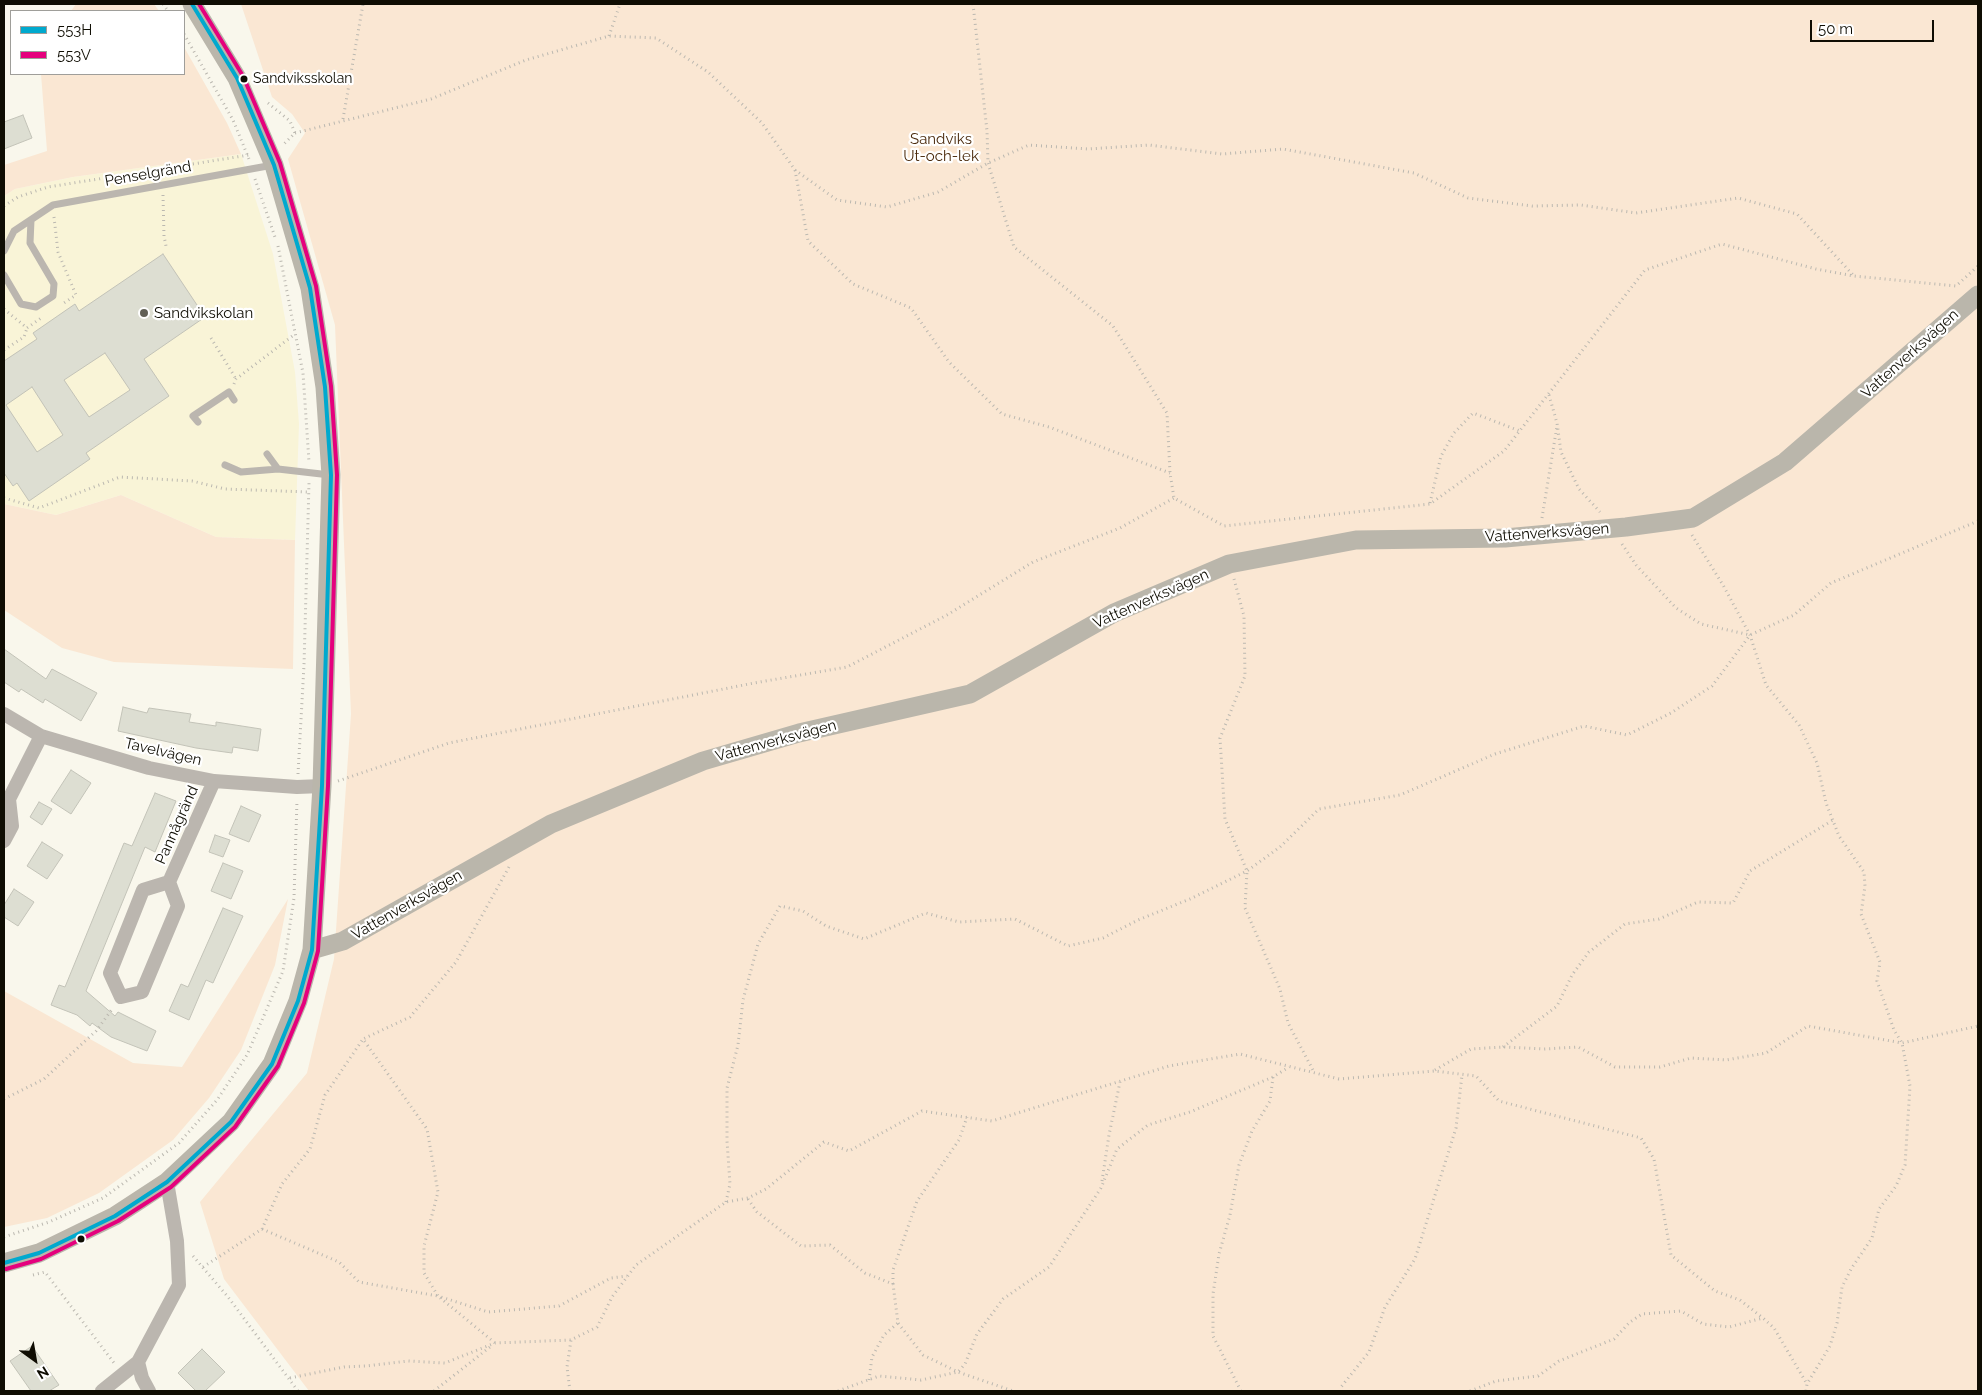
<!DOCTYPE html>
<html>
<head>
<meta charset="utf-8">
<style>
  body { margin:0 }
  #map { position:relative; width:1982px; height:1395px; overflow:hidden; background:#f9f7ec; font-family:Raleway,sans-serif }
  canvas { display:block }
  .frame { position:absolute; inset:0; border:5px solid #0f0d03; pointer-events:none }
  .legend { position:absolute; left:10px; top:10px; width:175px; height:65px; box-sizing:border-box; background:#fff; border:1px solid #9f9e9a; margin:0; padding:6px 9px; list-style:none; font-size:15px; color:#0f0d03 }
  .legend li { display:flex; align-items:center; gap:10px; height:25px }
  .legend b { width:25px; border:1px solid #9f9e9a }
  .north { position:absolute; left:10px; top:1335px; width:50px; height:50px; -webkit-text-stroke:4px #fff; paint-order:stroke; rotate:148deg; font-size:14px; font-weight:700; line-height:20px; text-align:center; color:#0f0d03 }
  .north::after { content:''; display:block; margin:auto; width:18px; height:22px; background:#0f0d03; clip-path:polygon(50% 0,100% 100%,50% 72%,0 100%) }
  .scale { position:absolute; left:1810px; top:20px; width:124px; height:22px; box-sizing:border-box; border:2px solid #0f0d03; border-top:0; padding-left:6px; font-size:15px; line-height:18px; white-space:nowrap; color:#0f0d03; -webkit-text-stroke:4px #fff; paint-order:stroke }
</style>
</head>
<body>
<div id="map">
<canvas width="1982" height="1395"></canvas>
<div class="frame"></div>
<ul class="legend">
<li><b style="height:6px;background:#00a9ce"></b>553H</li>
<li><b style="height:6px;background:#e5007d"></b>553V</li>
</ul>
<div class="north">N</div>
<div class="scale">50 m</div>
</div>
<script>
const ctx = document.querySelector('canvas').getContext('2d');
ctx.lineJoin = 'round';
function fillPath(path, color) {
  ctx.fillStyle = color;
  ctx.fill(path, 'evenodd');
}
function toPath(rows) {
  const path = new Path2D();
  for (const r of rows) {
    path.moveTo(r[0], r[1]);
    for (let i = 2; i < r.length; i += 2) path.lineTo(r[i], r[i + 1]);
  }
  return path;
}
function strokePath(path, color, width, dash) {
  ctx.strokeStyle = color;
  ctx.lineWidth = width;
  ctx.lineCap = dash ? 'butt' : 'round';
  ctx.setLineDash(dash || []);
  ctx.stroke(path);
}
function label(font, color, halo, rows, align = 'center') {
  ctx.font = font + ' Raleway,sans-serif';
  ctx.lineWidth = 4.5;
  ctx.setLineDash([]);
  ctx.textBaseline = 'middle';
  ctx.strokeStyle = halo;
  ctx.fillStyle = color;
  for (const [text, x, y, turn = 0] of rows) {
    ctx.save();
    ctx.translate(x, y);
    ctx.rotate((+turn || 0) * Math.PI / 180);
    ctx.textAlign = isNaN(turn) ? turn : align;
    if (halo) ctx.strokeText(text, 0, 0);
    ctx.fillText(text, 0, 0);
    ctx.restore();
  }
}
fillPath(toPath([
  [241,154,273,254,295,372,299,424,295,540,216,537,121,495,56,515,4,504,4,196,15,189,73,177]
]), '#f9f4d7');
fillPath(toPath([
  [76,4,154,4,159,11,71,11],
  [241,4,1978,4,1978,1391,309,1391,224,1279,200,1202,307,1073,334,959,351,714,335,325,288,159,305,133,292,114,272,97],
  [184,47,227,123,241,154,73,177,15,189,4,196,4,165,47,151,41,74,184,74],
  [121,495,216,537,295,540,293,669,114,662,62,648,4,610,4,504,56,515],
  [288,899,275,965,241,1050,209,1098,173,1140,99,1193,47,1218,4,1227,4,991,133,1063,182,1067]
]), '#fae7d3');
const building = toPath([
  [23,115,32,138,4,149,4,122,23,115],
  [163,254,205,317,144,359,169,396,86,453,90,459,29,501,17,483,13,486,4,473,4,361,37,339,33,333,75,304,79,311,163,254],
  [105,353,130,390,89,417,64,380,105,353],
  [32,387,63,435,37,452,6,405,32,387],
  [4,649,46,679,52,669,97,693,81,721,45,699,43,703,21,689,19,692,4,682,4,649],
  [123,707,147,713,149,708,191,714,189,722,216,726,216,722,261,729,258,751,233,747,232,753,196,748,118,731,123,707],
  [71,770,91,783,71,814,51,801,71,770],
  [155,793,176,801,155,852,145,847,86,991,115,1016,118,1012,156,1031,147,1051,111,1037,92,1023,90,1026,77,1015,51,1005,59,985,65,987,124,843,132,846,155,793],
  [39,802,52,809,42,825,30,817,39,802],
  [241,806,261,815,249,842,229,834,241,806],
  [215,835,230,840,223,857,209,852,215,835],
  [42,842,63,855,47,879,27,866,42,842],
  [223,863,243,871,231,899,211,891,223,863],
  [14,889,34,902,18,926,4,917,4,905,14,889],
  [223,908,243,916,213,983,206,980,189,1020,169,1011,181,984,188,987,223,908],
  [32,1346,59,1385,49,1391,31,1391,10,1361,32,1346],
  [202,1349,225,1372,205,1391,196,1391,178,1373,202,1349]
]);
fillPath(building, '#ddded2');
strokePath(building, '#c3c3b8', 1);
strokePath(toPath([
  [163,4,168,11],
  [973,4,987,131,988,163,1014,247,1113,326,1167,413,1170,473,1174,498,1224,526,1430,504,1504,451,1645,270,1722,244,1816,269,1854,276,1956,286,1978,266],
  [184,34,233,120,249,159],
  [609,36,620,4],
  [268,103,290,121,295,133,284,144],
  [343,119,363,4],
  [295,133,431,99,526,60,609,36,656,38,708,72,762,123,795,170,837,200,887,207,938,192,988,163,1029,145,1088,149,1149,145,1222,154,1283,149,1414,173,1468,198,1532,206,1581,205,1636,213,1738,198,1797,214,1854,276],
  [795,170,808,241,853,284,911,308,949,362,1002,414,1049,427,1170,473],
  [255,179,276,240],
  [163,195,164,236,166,246],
  [4,206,18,197,48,187,249,155],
  [54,217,58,252,76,295,61,305],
  [278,246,303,373,309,462],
  [4,309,27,328,41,318],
  [211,338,236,379],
  [4,350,24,337,27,328],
  [234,384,236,379,295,334],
  [1549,395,1557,423,1561,452,1579,489,1600,512],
  [4,498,39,508,120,477,192,481,225,489,309,492],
  [1430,503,1441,456,1454,433,1473,413,1520,431],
  [1542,518,1557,426],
  [1692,535,1723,585,1750,635,1766,685,1799,725,1817,763,1826,803,1839,836,1864,872,1865,886,1861,914,1880,962,1877,981,1894,1030,1902,1043,1910,1086,1905,1165,1896,1186,1879,1209,1872,1238,1851,1269,1842,1287,1837,1323,1830,1346,1807,1384,1806,1391],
  [1622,544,1636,565,1676,608,1701,624,1750,635],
  [1234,579,1244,616,1245,676,1220,738,1225,819,1247,871,1245,908,1280,989,1288,1023,1314,1072],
  [298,774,304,665,309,483],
  [338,781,449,743,754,683,847,667,947,615,1033,562,1120,528,1174,498],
  [509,867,456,962,410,1017,363,1039,427,1129,438,1192,424,1246,424,1273,438,1296,488,1312,559,1306,611,1278,627,1276],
  [1503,1047,1557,1006,1572,975,1589,952,1625,924,1659,919,1698,902,1733,903,1750,871,1833,820],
  [1435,1070,1471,1049,1503,1047,1544,1049,1578,1047,1615,1067,1660,1067,1691,1058,1726,1060,1766,1053,1808,1026,1902,1043,1978,1026],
  [4,1099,44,1079,96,1031,113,1008],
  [1102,1181,1109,1135,1120,1082],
  [748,1199,757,1212,801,1246,830,1245,865,1273,893,1284,898,1323,923,1355,958,1372,1013,1391],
  [726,1202,730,1184,727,1141,727,1088,738,1045,743,1000,758,944,780,906,803,911,826,926,864,939,926,913,959,922,1015,919,1068,946,1103,938,1138,920,1190,899,1247,871,1280,847,1319,809,1400,795,1495,754,1584,726,1627,735,1671,713,1712,686,1750,635,1794,615,1831,583,1978,521],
  [262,1229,339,1262,359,1282,438,1296,495,1343],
  [4,1237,49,1222,103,1198,179,1143,217,1100,247,1055,283,971,294,898,297,800],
  [193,1256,228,1297,298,1391],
  [203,1267,262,1229,282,1184,310,1149,325,1095,363,1039],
  [33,1275,45,1272,114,1363],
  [893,1284,893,1270,917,1201,959,1140,967,1117],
  [290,1378,344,1367,366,1366,408,1361,445,1363,495,1343,571,1340,597,1327,612,1297,636,1265,726,1202,748,1198,766,1189,824,1142,849,1151,922,1111,992,1121,1169,1066,1240,1054,1339,1079,1435,1071,1476,1076,1499,1101,1641,1138,1654,1159,1671,1255,1715,1291,1740,1300,1763,1318],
  [869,1380,872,1357,884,1335,898,1323],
  [434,1391,490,1347],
  [570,1391,567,1367,571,1340],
  [838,1391,879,1376,921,1380,958,1372,965,1364,977,1334,1003,1299,1049,1267,1101,1188,1117,1149,1148,1125,1190,1112,1273,1077,1289,1067],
  [1241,1391,1213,1336,1213,1294,1219,1254,1230,1215,1239,1165,1252,1131,1270,1101,1273,1077],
  [1341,1391,1341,1387,1369,1352,1385,1307,1415,1259,1456,1128,1462,1075],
  [1470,1391,1496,1381,1538,1376,1559,1361,1614,1339,1630,1322,1642,1314,1681,1311,1703,1324,1729,1327,1763,1318,1774,1328,1807,1384]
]), '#bbb8b0', 3, [1, 4]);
strokePath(toPath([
  [4,251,14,231,53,205,273,165],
  [4,275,21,304,36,307,53,296,54,284,30,243,31,220],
  [198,422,193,416,229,392,234,400],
  [267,454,278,469,330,475],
  [225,465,241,472,278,469]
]), '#bbb6af', 7);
strokePath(toPath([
  [4,714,41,736,149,768,214,781,297,787,322,786],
  [4,802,9,799,41,736],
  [4,841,12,826,9,799],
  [169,882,178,906,142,992,121,997,110,973,143,890,169,882,214,781],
  [138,1362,142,1378,149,1391],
  [102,1391,138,1362,179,1285,177,1241,167,1182]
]), '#bbb6af', 14);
strokePath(toPath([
  [312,950,343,941,551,824,703,761,799,733,970,694,1114,613,1229,564,1356,540,1505,538,1626,527,1693,518,1785,462,1978,295],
  [4,1263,39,1253,115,1216,167,1182,231,1122,272,1064,298,1001,312,950,322,786,331,475,325,387,310,288,274,165,237,78,192,4]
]), '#bab6ab', 19);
strokePath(toPath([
  [4,1263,39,1253,115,1216,167,1182,231,1122,272,1064,298,1001,312,950,322,786,331,475,325,387,310,288,274,165,237,78,192,4]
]), '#00a9ce', 4);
strokePath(toPath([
  [6,1269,41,1259,118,1221,171,1187,235,1127,278,1066,304,1003,318,951,328,786,337,475,331,386,316,286,280,163,243,76,199,4]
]), '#e5007d', 4);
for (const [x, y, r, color] of [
  [244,79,4.5,"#0f0d03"],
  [144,313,5,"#615f55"],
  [81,1239,4.5,"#0f0d03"]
]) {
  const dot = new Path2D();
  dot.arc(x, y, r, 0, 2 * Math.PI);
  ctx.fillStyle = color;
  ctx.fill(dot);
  strokePath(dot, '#fff', 2);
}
label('14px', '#0f0d03', '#fff', [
  ["Sandviksskolan",253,79]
], 'left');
label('15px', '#4a2a0c', '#fff', [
  ["Sandviks",941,139],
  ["Ut-och-lek",941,156]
]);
label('15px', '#0f0d03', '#fff', [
  ["Penselgränd",148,174,-10],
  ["Vattenverksvägen",1910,354,-42],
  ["Vattenverksvägen",1547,533,-4],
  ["Vattenverksvägen",1151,599,-24],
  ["Vattenverksvägen",776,741,-15],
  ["Tavelvägen",163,752,13],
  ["Pannågränd",177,825,-66],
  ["Vattenverksvägen",407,905,-30]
]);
label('15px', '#0f0d03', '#fff', [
  ["Sandvikskolan",154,313]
], 'left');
</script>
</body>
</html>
